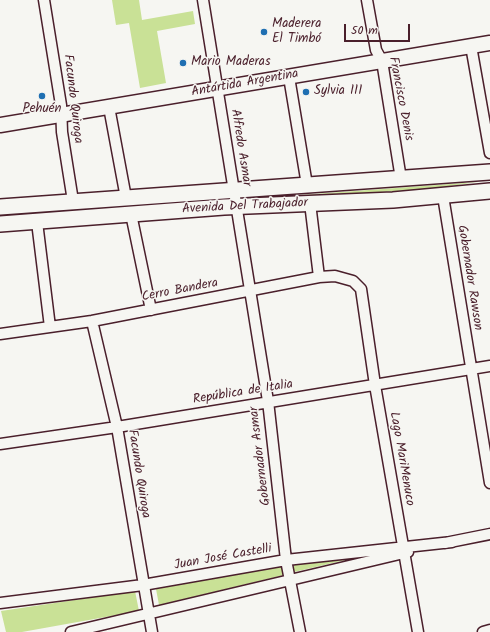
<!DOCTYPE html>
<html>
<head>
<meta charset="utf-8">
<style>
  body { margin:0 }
  #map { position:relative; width:490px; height:632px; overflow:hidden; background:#f6f6f2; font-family:Kalam,sans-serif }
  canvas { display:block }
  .scale { position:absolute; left:344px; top:24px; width:66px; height:18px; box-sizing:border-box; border:2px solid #4a1f2b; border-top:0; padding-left:5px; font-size:12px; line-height:14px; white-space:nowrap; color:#4a1f2b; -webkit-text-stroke:3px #f6f6f2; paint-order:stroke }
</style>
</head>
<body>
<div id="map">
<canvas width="490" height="632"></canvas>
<div class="scale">50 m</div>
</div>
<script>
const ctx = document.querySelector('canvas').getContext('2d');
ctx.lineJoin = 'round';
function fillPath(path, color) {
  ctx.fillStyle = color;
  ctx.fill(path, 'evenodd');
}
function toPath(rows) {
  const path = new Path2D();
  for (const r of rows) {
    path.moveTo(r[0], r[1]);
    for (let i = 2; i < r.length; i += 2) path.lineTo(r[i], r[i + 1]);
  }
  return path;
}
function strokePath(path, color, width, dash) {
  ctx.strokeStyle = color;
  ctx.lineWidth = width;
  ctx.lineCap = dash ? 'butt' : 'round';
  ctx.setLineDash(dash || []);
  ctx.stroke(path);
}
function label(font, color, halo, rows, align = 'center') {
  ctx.font = font + ' Kalam,sans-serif';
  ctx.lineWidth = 3;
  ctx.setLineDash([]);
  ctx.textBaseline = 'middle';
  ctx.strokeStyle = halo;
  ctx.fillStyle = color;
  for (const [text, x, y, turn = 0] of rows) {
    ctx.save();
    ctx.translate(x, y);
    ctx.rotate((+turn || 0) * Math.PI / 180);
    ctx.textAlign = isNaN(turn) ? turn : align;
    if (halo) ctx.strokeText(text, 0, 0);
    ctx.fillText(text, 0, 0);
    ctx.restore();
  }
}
fillPath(toPath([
  [112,0,139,0,142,20,193,11,195,24,157,31,166,83,140,88,129,23,116,25],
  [478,182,429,189,348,194,300,195],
  [376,553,294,572,294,564],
  [284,566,284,575,159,605,156,589],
  [135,591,139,611,22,632,6,632,1,611]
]), '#c9e196');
const minor = toPath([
  [44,0,61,105,62,132,73,201],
  [203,0,268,401,286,560,300,632],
  [367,0,376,50,382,61,401,179],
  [471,46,490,153],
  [289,77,307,185],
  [109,107,126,198],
  [443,196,490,483],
  [310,203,319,277],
  [131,214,151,310],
  [37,222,50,327],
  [92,321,117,427,152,632],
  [0,334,92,321,319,277,335,276,353,281,361,289,375,385,418,632],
  [0,444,117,427,490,366],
  [445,543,490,534],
  [0,603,143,585,286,560,452,542],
  [71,632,408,552],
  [483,632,490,630]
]);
const secondary = toPath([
  [0,125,490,43]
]);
const primary = toPath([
  [0,207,490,172],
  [0,224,224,207,393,200,490,191]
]);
strokePath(minor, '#4a1f2b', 13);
strokePath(secondary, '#4a1f2b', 17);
strokePath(primary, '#4a1f2b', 18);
strokePath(minor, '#f6f6f2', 10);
strokePath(secondary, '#f6f6f2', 14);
strokePath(primary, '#f6f6f2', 15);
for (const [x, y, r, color] of [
  [264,32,4,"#1f6fb2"],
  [183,63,4,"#1f6fb2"],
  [306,92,4,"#1f6fb2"],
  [42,96,4,"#1f6fb2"]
]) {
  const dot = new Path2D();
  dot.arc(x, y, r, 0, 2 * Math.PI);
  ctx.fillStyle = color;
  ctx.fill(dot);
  strokePath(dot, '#f6f6f2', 1.5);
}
label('13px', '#4a1f2b', '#f6f6f2', [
  ["Maderera",272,25],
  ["El Timbó",272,40],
  ["Mario Maderas",191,63],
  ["Sylvia III",314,92],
  ["Pehuén",42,110,"center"]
], 'left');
label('13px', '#4a1f2b', '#f6f6f2', [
  ["Antártida Argentina",245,84,-10],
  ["Facundo Quiroga",72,99,83],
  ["Francisco Denis",400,99,79],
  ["Alfredo Asmar",240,148,81],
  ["Avenida Del Trabajador",245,207,-3],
  ["Gobernador Rawson",469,278,81],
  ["Cerro Bandera",180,291,-11],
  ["República de Italia",243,393,-9],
  ["Gobernador Asmar",261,456,-97],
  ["Lago MariMenuco",401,459,80],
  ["Facundo Quiroga",138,474,81],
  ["Juan José Castelli",223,558,-10]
]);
</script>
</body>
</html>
